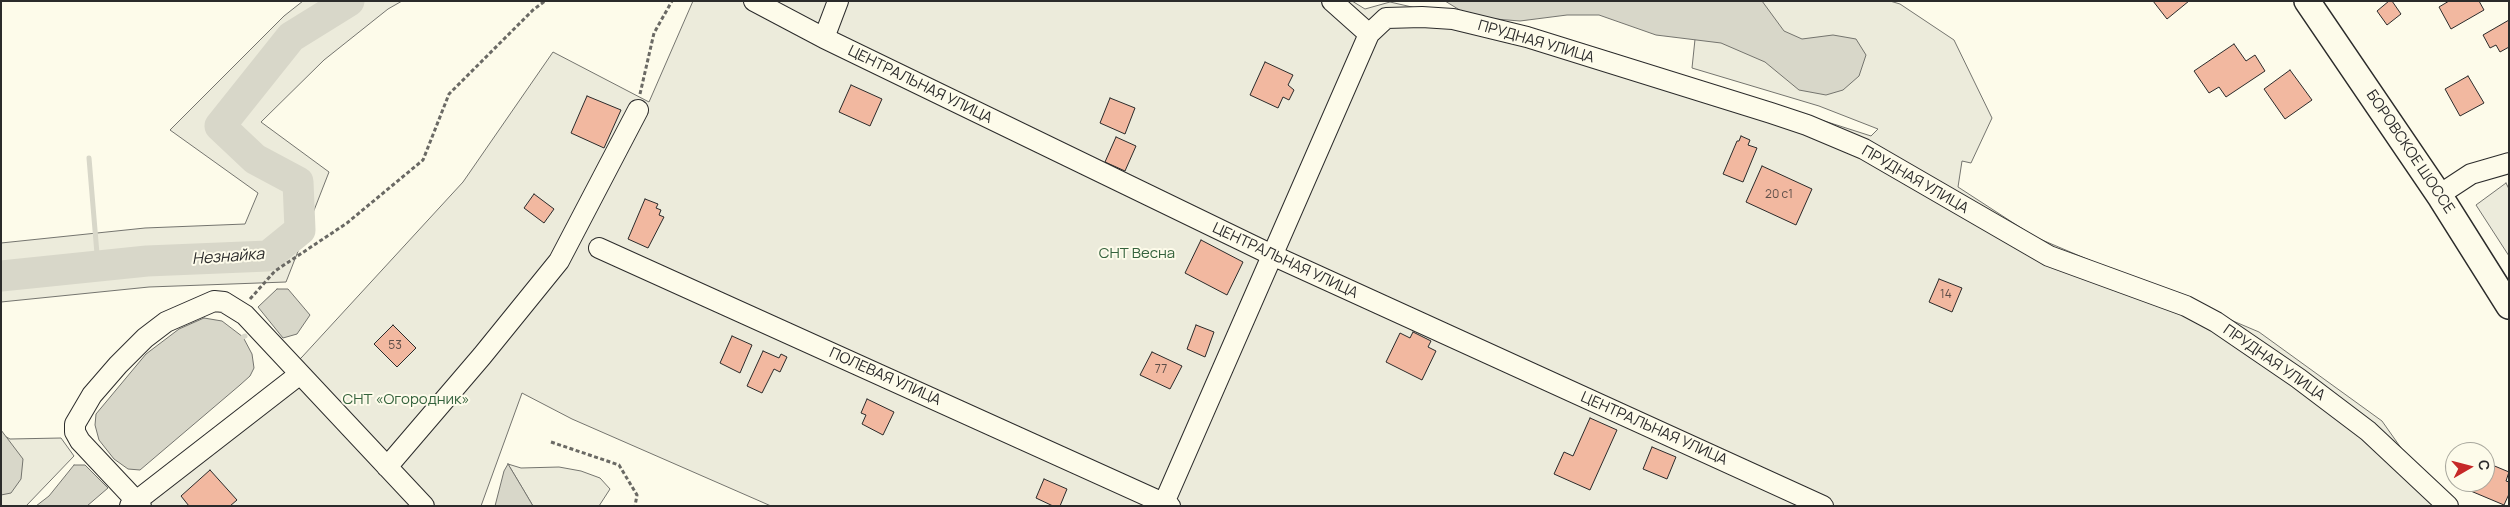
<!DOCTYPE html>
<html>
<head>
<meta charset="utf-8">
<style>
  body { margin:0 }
  #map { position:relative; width:2510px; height:507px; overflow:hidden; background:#fdfbea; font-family:Manrope,sans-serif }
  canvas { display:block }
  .frame { position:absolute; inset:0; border:2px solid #2b2b2b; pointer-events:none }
  .north { position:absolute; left:2445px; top:442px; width:50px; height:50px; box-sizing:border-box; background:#fdfbea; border:1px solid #a9a89e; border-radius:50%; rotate:82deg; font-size:14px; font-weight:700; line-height:20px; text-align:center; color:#2b2b2b }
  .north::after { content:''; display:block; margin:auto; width:18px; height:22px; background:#c62828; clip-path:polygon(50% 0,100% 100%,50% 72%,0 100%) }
</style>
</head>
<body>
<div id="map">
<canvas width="2510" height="507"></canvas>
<div class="frame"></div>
<div class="north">С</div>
</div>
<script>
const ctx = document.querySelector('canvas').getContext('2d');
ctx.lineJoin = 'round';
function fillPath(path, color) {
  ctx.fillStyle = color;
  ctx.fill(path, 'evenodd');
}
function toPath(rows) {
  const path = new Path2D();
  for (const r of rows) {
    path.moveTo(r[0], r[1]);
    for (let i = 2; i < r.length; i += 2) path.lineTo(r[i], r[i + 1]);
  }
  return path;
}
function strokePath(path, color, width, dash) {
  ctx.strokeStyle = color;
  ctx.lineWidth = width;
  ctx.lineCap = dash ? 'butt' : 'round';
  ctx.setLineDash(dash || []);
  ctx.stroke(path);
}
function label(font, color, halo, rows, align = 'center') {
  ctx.font = font + ' Manrope,sans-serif';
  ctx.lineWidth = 4;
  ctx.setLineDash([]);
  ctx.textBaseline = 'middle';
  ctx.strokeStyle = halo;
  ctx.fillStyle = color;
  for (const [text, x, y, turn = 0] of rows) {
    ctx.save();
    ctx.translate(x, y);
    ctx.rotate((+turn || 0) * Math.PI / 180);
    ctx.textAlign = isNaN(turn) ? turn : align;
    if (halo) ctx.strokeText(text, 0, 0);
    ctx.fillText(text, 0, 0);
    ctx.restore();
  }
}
const green = toPath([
  [303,1,402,1,388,9,324,60,261,122,329,172,286,282,149,287,1,302,1,243,145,228,245,224,258,193,170,130,284,16,303,1],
  [693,1,1352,1,1365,9,1390,2,1609,52,1871,136,1878,129,1819,106,1692,68,1699,1,1890,1,1900,4,1954,40,1992,118,1971,163,1962,161,1958,187,2035,237,2259,332,2382,421,2442,506,771,506,572,419,522,393,481,506,145,506,160,494,302,357,463,182,553,52,649,102,693,1],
  [2506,183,2509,189,2509,256,2476,205,2506,183],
  [1,434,10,439,61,438,74,456,26,506,1,506,1,434],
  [508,464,521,468,559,467,581,471,600,478,610,489,599,506,533,506,508,464]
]);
fillPath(green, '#ecebdb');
strokePath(green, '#74746e', 1);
const water = toPath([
  [1445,1,1762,1,1784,31,1802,39,1833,35,1856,39,1866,55,1859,76,1843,90,1826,95,1799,90,1765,62,1721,43,1656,35,1599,15,1567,15,1520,21,1471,17,1445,1],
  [277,289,288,289,310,315,297,334,283,338,258,307,277,289],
  [204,318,222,321,243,337,252,354,254,368,250,376,240,385,140,470,128,469,114,459,99,440,95,425,96,414,146,354,179,329,204,318],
  [1,430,23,459,21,479,11,493,1,495,1,430],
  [508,464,523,489,533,506,495,506,504,471,508,464],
  [74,465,85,465,108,488,87,506,36,506,49,496,74,465]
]);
fillPath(water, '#d8d7c9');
strokePath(water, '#74746e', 1);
strokePath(toPath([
  [89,158,98,266],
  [243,337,245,336]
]), '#d8d7c9', 5);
strokePath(toPath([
  [1,276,147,261,268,256,300,230,298,182,255,159,220,126,291,37,349,1]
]), '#d8d7c9', 31);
const building = toPath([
  [2153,1,2189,1,2167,19,2153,1],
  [2389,1,2392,1,2401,14,2387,25,2377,11,2389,1],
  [2449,1,2479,1,2484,10,2451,29,2439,7,2449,1],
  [2509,20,2509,47,2500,52,2496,45,2490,48,2483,35,2509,20],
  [2234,44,2246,61,2255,55,2265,71,2226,97,2219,87,2209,93,2194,71,2234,44],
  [1265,62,1293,75,1288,85,1294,90,1289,100,1283,97,1278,108,1250,95,1265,62],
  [2290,70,2312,100,2285,119,2264,89,2290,70],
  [2468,76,2484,103,2460,116,2445,89,2468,76],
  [851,85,882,99,870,126,839,112,851,85],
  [587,96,621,110,604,148,571,133,587,96],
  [1110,98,1135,108,1125,134,1100,123,1110,98],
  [1741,136,1750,140,1748,145,1757,148,1743,182,1723,174,1737,141,1739,141,1741,136],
  [1116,137,1136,146,1125,171,1105,162,1116,137],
  [1762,166,1812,189,1796,225,1746,202,1762,166],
  [534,194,554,209,544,223,524,208,534,194],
  [645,199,658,204,656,208,661,210,659,215,664,217,648,248,628,239,645,199],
  [1201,240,1243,262,1227,295,1185,273,1201,240],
  [1939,279,1962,288,1952,312,1929,302,1939,279],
  [393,325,416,348,397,367,374,344,393,325],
  [1196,325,1214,332,1205,357,1187,349,1196,325],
  [1413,332,1431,341,1428,347,1436,351,1422,380,1386,362,1400,333,1410,338,1413,332],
  [732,336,752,345,740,373,720,363,732,336],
  [763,351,779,358,781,354,787,357,780,372,774,369,762,393,747,386,763,351],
  [1152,352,1182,366,1170,389,1140,375,1152,352],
  [867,399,894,412,883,435,862,424,866,415,861,413,867,399],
  [1590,418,1617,430,1590,490,1554,474,1564,452,1573,456,1590,418],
  [1652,447,1676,457,1667,479,1643,469,1652,447],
  [2485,462,2509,472,2506,481,2509,482,2509,494,2504,505,2466,489,2469,482,2485,482,2485,462],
  [210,470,237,500,230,506,189,506,181,496,210,470],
  [1044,479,1067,489,1060,506,1053,506,1036,498,1044,479]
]);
fillPath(building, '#f2b8a0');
strokePath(building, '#2b2b2b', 1);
const minor = toPath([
  [754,1,824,38,1272,255,1823,506],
  [1332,1,1369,34],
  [824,38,838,1],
  [2439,195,2471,174,2509,163],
  [599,248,1170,506],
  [387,467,482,356,559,261,638,110],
  [1164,503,1369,34,1386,18,1422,17,1453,19,1527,37,1771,113,1807,125,1864,149,2049,256,2186,306,2216,322,2298,378,2368,431,2448,506],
  [130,506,300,374],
  [141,506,80,441,75,432,75,424,92,395,118,365,145,338,166,322,214,301,224,302,245,315,424,506]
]);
const major = toPath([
  [2307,1,2441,198,2509,306]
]);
strokePath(minor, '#2b2b2b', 22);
strokePath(major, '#2b2b2b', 28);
strokePath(toPath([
  [640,94,654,33,672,1],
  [250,299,275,271,347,223,423,160,449,94,533,10,545,1],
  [551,442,619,465,637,495,635,506]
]), '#6a6964', 3, [4, 2.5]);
strokePath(minor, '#fdfbea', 20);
strokePath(major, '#fdfbea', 25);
label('12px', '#5d4e48', null, [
  ["20 с1",1779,195],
  ["14",1946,295],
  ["53",395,346],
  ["77",1161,370]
]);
label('15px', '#2b2b2b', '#fdfbea', [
  ["ПРУДНАЯ УЛИЦА",1536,42,16],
  ["ЦЕНТРАЛЬНАЯ УЛИЦА",920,85,26],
  ["БОРОВСКОЕ ШОССЕ",2410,152,56],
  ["ПРУДНАЯ УЛИЦА",1915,180,30],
  ["ЦЕНТРАЛЬНАЯ УЛИЦА",1285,261,25],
  ["ПРУДНАЯ УЛИЦА",2274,363,35],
  ["ПОЛЕВАЯ УЛИЦА",885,377,24],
  ["ЦЕНТРАЛЬНАЯ УЛИЦА",1654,429,24]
]);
label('15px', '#34623c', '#fdfbea', [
  ["СНТ Весна",1137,254],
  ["СНТ «Огородник»",406,400]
]);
label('italic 16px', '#2b2b2b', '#fdfbea', [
  ["Незнайка",228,257,-4]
]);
</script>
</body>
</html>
